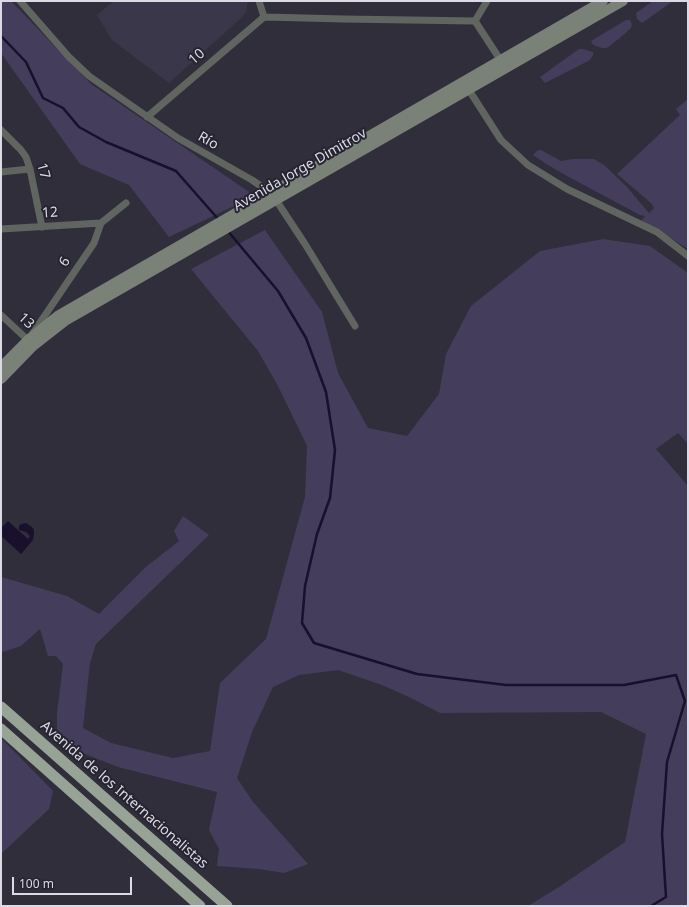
<!DOCTYPE html>
<html>
<head>
<meta charset="utf-8">
<style>
  body { margin:0 }
  #map { position:relative; width:689px; height:907px; overflow:hidden; background:#312e3c; font-family:"Noto Sans",sans-serif }
  canvas { display:block }
  .frame { position:absolute; inset:0; border:2px solid #dcdae4; pointer-events:none }
  .scale { position:absolute; left:12px; top:877px; width:120px; height:18px; box-sizing:border-box; border:2px solid #dcdae4; border-top:0; padding-left:5px; font-size:12px; line-height:14px; white-space:nowrap; color:#dcdae4; -webkit-text-stroke:3px #272432; paint-order:stroke }
</style>
</head>
<body>
<div id="map">
<canvas width="689" height="907"></canvas>
<div class="frame"></div>
<div class="scale">100 m</div>
</div>
<script>
const ctx = document.querySelector('canvas').getContext('2d');
ctx.lineJoin = 'round';
function fillPath(path, color) {
  ctx.fillStyle = color;
  ctx.fill(path, 'evenodd');
}
function toPath(rows) {
  const path = new Path2D();
  for (const r of rows) {
    path.moveTo(r[0], r[1]);
    for (let i = 2; i < r.length; i += 2) path.lineTo(r[i], r[i + 1]);
  }
  return path;
}
function strokePath(path, color, width, dash) {
  ctx.strokeStyle = color;
  ctx.lineWidth = width;
  ctx.lineCap = dash ? 'butt' : 'round';
  ctx.setLineDash(dash || []);
  ctx.stroke(path);
}
function label(font, color, halo, rows, align = 'center') {
  ctx.font = font + ' "Noto Sans",sans-serif';
  ctx.lineWidth = 4;
  ctx.setLineDash([]);
  ctx.textBaseline = 'middle';
  ctx.strokeStyle = halo;
  ctx.fillStyle = color;
  for (const [text, x, y, turn = 0] of rows) {
    ctx.save();
    ctx.translate(x, y);
    ctx.rotate((+turn || 0) * Math.PI / 180);
    ctx.textAlign = isNaN(turn) ? turn : align;
    if (halo) ctx.strokeText(text, 0, 0);
    ctx.fillText(text, 0, 0);
    ctx.restore();
  }
}
fillPath(toPath([
  [114,1,248,1,246,12,241,18,169,83,112,40,97,15]
]), '#3b374b');
fillPath(toPath([
  [1,1,11,1,91,84,255,196,169,237,129,185,80,164,1,53],
  [653,1,673,1,642,23,637,19,636,13],
  [626,20,630,20,632,24,631,28,621,37,607,48,602,48,593,45,591,41],
  [579,49,583,49,593,52,593,55,590,60,545,83,540,77],
  [688,99,688,249,672,239,654,230,641,221,645,216,640,215,567,176,548,165,533,155,538,150,541,150,561,161,573,159,594,159,604,165,626,186,649,213,654,208,651,203,617,174,680,115,676,109],
  [265,230,322,312,338,373,368,428,407,436,439,394,446,354,471,306,540,251,603,239,650,246,688,273,688,444,678,433,656,449,688,486,688,903,686,906,528,906,562,885,625,842,646,734,601,712,440,713,409,697,382,685,338,670,299,675,273,687,252,732,237,778,253,802,308,864,284,873,259,869,217,866,219,849,209,830,217,792,118,767,57,743,57,713,63,664,56,656,48,656,40,629,21,646,3,652,1,650,1,577,67,596,99,614,147,566,179,541,174,531,183,516,209,535,96,644,90,663,83,728,111,743,173,758,210,751,220,683,266,639,305,497,307,446,278,386,258,351,191,269],
  [1,738,53,791,49,809,1,854]
]), '#443d5c');
fillPath(toPath([
  [8,521,28,539,30,536,26,532,19,530,19,526,21,524,26,523,32,527,34,530,34,534,33,540,21,554,1,536,1,528]
]), '#18102c');
strokePath(toPath([
  [1,36,26,62,43,98,63,108,79,127,106,142,176,171,219,220],
  [227,230,278,291,306,338,326,392,335,450,330,498,317,534,305,586,302,623,314,643,417,674,506,685,624,685,676,675,685,701,667,762,662,834,666,897,651,906]
]), '#18102c', 2.5);
strokePath(toPath([
  [20,1,69,57,89,76,178,138,252,180,265,189,276,200,305,244,355,326],
  [259,1,264,17],
  [264,17,344,19,475,21],
  [475,21,503,64],
  [475,21,487,1],
  [467,87,501,140,528,165,567,189,657,232,688,256],
  [147,117,264,17],
  [1,130,21,150,26,157,30,169,42,227],
  [1,172,30,169],
  [1,229,101,223],
  [1,315,31,343],
  [33,333,94,243,101,223,126,203]
]), '#60655f', 7);
strokePath(toPath([
  [1,367,28,340,59,315,603,1],
  [1,379,33,346,65,321,623,1]
]), '#7a8278', 10);
strokePath(toPath([
  [1,707,227,906],
  [1,729,200,906]
]), '#97a394', 11);
label('14px', '#dcdae4', '#272432', [
  ["10",197,57,-41],
  ["Río",208,141,30],
  ["Avenida Jorge Dimitrov",300,170,-30],
  ["17",43,171,75],
  ["12",50,213,-4],
  ["6",65,262,-56],
  ["13",26,321,43],
  ["Avenida de los Internacionalistas",124,795,41]
]);
</script>
</body>
</html>
